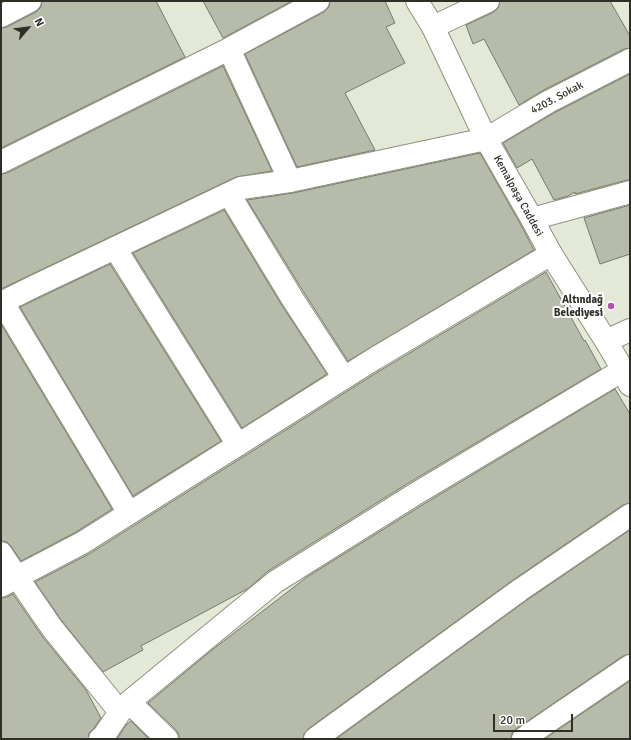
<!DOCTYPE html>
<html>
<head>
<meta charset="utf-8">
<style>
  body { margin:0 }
  #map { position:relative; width:631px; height:740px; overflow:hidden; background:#e3e9d6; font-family:Signika,sans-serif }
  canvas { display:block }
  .frame { position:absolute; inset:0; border:2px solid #2e3028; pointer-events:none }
  .north { position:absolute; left:8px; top:8px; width:40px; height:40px; -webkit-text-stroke:3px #fff; paint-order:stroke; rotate:62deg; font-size:11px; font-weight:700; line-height:16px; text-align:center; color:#2e3028 }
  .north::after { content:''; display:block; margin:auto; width:14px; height:18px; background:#2e3028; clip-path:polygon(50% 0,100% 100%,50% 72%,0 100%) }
  .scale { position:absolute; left:493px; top:714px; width:80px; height:18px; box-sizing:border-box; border:2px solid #2e3028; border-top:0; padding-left:5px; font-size:12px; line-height:14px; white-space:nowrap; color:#2e3028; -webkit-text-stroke:3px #fff; paint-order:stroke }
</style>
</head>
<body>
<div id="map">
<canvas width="631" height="740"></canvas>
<div class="frame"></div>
<div class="north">N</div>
<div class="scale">20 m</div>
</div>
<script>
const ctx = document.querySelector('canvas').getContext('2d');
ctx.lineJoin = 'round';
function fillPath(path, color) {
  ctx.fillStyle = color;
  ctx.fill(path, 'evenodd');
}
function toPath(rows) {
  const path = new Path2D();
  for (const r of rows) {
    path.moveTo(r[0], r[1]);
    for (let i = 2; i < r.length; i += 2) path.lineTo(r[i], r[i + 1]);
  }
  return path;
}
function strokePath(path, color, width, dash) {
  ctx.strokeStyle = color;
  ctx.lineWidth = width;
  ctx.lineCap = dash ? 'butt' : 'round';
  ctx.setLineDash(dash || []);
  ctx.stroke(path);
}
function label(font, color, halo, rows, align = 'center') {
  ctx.font = font + ' Signika,sans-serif';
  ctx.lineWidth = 4;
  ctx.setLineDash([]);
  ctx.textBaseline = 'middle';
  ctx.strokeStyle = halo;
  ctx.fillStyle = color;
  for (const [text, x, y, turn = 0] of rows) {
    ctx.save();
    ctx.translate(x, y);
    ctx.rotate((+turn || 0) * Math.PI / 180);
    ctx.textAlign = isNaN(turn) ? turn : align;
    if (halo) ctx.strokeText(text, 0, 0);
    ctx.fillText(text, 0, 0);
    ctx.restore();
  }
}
const building = toPath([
  [42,1,156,1,185,57,1,148,1,28,7,27,36,12,41,7,42,1],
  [203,1,292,1,223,38,203,1],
  [330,1,385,1,395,23,386,27,405,63,345,93,375,150,297,167,245,54,324,12,329,7,330,1],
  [500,1,610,1,630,36,630,48,624,49,542,91,519,105,484,39,473,44,466,25,494,12,498,8,500,1],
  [223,66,272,171,236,177,1,289,1,174,7,173,223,66],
  [630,74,630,180,627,180,575,194,575,192,568,196,554,200,532,159,517,168,503,143,554,113,630,74],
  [480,153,521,225,534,250,348,361,303,291,247,200,293,193,480,153],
  [630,205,630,254,600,264,584,218,630,205],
  [224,210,281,304,327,374,242,428,133,253,224,210],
  [110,264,221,441,133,496,20,307,110,264],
  [546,272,584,341,585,340,601,369,410,482,268,571,249,588,141,646,143,650,103,672,62,621,35,582,89,554,381,370,546,272],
  [1,324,112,509,76,532,21,561,11,546,7,542,1,541,1,324],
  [615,389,630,414,630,503,623,505,513,580,308,729,304,734,303,739,179,739,179,735,176,730,148,703,212,650,307,577,424,504,615,389],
  [630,530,630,654,623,656,516,729,512,733,511,739,336,739,527,600,630,530],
  [13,594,42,636,86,690,101,718,94,728,89,733,88,739,1,739,1,598,7,597,13,594],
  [630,681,630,739,545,739,556,731,630,681],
  [131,721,149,739,117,739,126,725,131,721]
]);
fillPath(building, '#b6bca9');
strokePath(building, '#747a68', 1);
const minor = toPath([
  [1,16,30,1],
  [433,27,488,1],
  [229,49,290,181],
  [486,139,548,102,630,60],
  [1,162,229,49,318,1],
  [229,194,292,298,344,378],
  [532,219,630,192],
  [115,248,238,445],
  [3,303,129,513],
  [606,341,630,330],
  [1,553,17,577,1,586],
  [129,702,275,582,417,493,623,370],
  [100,739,103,737,120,712],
  [167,739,129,702,120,712,52,628,17,577,82,543,374,359,551,254],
  [315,739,520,590,630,515],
  [523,739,549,721,630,666]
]);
const secondary = toPath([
  [1,303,33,287,241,188,290,181,486,139]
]);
const primary = toPath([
  [417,1,433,27,486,139,532,219,551,254,606,341,623,370,630,385]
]);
strokePath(minor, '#8d9280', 24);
strokePath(secondary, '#8d9280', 24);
strokePath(primary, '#8d9280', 24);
strokePath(minor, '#fff', 22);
strokePath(secondary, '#fff', 22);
strokePath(primary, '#fff', 22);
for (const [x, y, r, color] of [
  [611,306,4,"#b94eb0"]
]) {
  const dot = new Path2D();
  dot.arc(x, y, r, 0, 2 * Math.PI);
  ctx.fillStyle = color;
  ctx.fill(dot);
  strokePath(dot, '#fff', 1.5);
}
label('11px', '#2e3028', '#fff', [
  ["4203. Sokak",557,98,-28],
  ["Kemalpaşa Caddesi",518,196,61]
]);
label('bold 11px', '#2e3028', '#fff', [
  ["Altındağ",603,300],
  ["Belediyesi",603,313]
], 'right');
</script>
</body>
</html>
